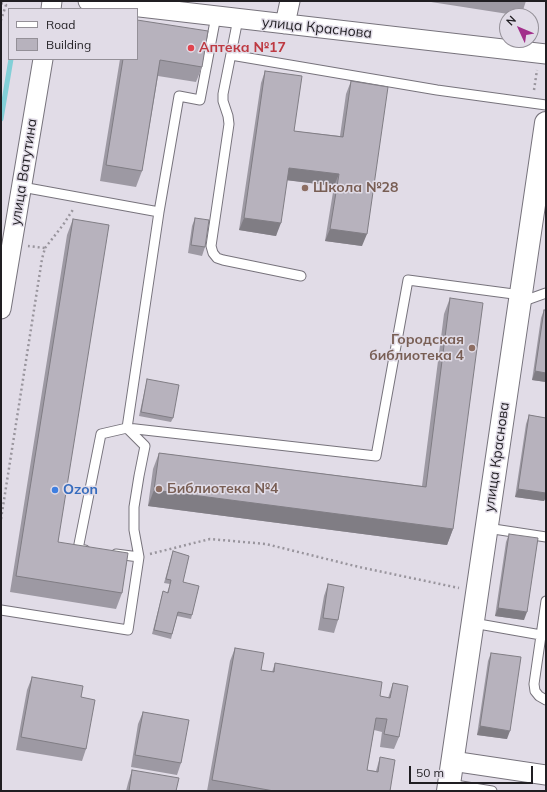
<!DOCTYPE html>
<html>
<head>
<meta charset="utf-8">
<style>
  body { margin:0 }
  #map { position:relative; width:547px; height:792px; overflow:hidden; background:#e1dce7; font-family:Mulish,sans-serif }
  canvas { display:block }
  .frame { position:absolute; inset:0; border:2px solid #201e22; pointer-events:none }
  .legend { position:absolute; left:8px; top:8px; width:130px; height:52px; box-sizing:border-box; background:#e1dce7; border:1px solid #949098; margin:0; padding:5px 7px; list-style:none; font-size:12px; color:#201e22 }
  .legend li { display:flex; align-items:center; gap:8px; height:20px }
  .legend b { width:20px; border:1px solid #949098 }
  .north { position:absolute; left:499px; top:8px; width:40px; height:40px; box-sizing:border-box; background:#e1dce7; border:1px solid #949098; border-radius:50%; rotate:314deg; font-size:11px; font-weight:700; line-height:16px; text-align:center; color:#201e22 }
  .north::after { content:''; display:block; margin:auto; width:14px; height:18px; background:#a22f8b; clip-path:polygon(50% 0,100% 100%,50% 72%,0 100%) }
  .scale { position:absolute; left:409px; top:766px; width:124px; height:18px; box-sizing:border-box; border:2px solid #201e22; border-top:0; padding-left:5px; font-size:12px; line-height:14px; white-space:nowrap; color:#201e22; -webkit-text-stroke:3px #e1dce7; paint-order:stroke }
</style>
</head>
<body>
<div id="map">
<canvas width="547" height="792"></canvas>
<div class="frame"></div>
<ul class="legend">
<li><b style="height:5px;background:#fff"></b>Road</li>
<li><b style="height:11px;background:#b7b2bd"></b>Building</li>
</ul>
<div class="north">N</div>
<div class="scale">50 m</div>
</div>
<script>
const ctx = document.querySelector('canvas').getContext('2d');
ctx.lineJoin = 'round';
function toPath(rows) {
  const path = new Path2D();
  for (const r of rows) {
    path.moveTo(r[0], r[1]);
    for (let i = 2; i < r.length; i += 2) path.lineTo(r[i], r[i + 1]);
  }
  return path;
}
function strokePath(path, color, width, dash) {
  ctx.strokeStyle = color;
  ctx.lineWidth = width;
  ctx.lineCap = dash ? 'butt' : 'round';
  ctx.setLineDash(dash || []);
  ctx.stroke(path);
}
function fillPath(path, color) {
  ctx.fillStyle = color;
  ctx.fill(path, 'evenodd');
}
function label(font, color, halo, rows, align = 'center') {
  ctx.font = font + ' Mulish,sans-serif';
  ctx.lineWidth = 3;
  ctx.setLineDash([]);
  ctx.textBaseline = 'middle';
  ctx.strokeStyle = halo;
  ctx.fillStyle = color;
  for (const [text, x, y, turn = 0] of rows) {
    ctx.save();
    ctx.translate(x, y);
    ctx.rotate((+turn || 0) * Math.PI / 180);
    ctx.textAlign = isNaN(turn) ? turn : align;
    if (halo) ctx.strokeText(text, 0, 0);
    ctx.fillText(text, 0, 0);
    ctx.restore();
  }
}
strokePath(toPath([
  [1,119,11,59]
]), '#82cfd7', 5);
const service = toPath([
  [238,19,223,94,223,101,228,116,229,124,211,246,213,253,217,258,223,260,301,276],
  [231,55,437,90,546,105],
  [22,187,159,212,127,428,376,456,408,280,521,295],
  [159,212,179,96,200,100,216,16],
  [521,302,546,293],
  [487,528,546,537],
  [116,554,139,557],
  [546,601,534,684,535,691,539,696,546,700],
  [1,610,128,630,139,557,134,530,134,507,139,476,145,446,127,428,101,434,78,549,85,550],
  [473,623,541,635],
  [449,784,492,791]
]);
const minor = toPath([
  [88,1,546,54],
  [51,9,52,1],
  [285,24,290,1],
  [1,309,43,59],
  [452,761,546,775]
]);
const tertiary = toPath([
  [448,791,546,123]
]);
strokePath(service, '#77737c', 11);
strokePath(minor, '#77737c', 21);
strokePath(tertiary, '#77737c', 24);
strokePath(toPath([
  [1,3,6,5,1,20],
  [534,90,537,70],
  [45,248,63,225,74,208],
  [1,519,42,259,45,248,28,246],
  [150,554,210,539,266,544,359,567,459,588]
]), '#99959d', 2.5, [2, 3]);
strokePath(service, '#fff', 9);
strokePath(minor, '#fff', 19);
strokePath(tertiary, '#fff', 22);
fillPath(toPath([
  [431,1,526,1,521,16,431,2],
  [137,20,202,67,196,82,158,76,142,171,136,187,100,181,120,59,137,59],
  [265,71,294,131,340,136,346,94,351,81,362,246,325,241,334,186,287,180,276,236,239,230,261,83],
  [195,218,205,247,202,256,188,253,192,226],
  [73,219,58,542,122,593,116,609,10,592,67,235],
  [450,298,453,529,447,545,148,506,153,469,159,453,422,486,444,314],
  [544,310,546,310,546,382,532,380,541,318],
  [147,379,173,418,171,422,139,416,146,384],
  [529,415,546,418,546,497,544,501,515,497,526,424],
  [509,534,524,620,495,616,506,542],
  [173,551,183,582,192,615,191,619,177,616,171,639,152,634,163,591,167,593,170,584,164,583],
  [328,584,338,620,334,633,318,630,324,596],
  [235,648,261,670,272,672,275,663,380,696,388,698,393,683,399,737,394,749,380,747,382,732,374,730,367,770,376,771,380,757,390,791,207,791,230,661],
  [491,653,507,739,477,735,488,661],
  [32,677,81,697,86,749,82,761,16,750,27,690],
  [143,712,181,763,177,775,131,767,138,724],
  [132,770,176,791,126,791,128,783]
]), '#9d99a3');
fillPath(toPath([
  [289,168,339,174,334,186,285,180],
  [244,218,281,223,276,236,239,230],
  [330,229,367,234,362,246,325,241],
  [535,371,546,373,546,382,532,380],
  [518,489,546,493,546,497,544,501,515,497],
  [154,490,453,529,447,545,148,506],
  [498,608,527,612,524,620,495,616],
  [480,726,510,731,507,739,477,735]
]), '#807d84');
const building = toPath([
  [137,20,208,31,202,67,160,60,142,171,106,165,123,59,137,59,137,20],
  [265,71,302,76,294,131,343,137,351,81,388,87,367,234,330,229,339,174,289,168,281,223,244,218,265,71],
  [195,218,209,220,205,247,191,245,195,218],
  [73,219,109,225,58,542,128,553,122,593,16,576,73,219],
  [450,298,483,303,453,529,154,490,159,453,426,487,450,298],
  [544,310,546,310,546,373,535,371,544,310],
  [147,379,179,385,173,418,141,412,147,379],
  [529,415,546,418,546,493,518,489,529,415],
  [509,534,538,538,527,612,498,608,509,534],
  [173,551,189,556,183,582,199,586,192,615,178,612,172,634,154,630,163,591,168,593,171,580,166,579,173,551],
  [328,584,344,587,338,620,323,618,328,584],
  [235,648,264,653,261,670,274,672,275,663,382,682,380,696,390,698,393,683,408,686,399,737,384,734,387,719,376,718,367,770,378,772,380,757,395,760,390,791,274,791,212,780,235,648],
  [491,653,521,657,510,731,480,726,491,653],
  [32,677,83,686,81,697,95,700,86,749,21,737,32,677],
  [143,712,189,720,181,763,135,755,143,712],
  [132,770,179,778,176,791,129,791,132,770]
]);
fillPath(building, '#b7b2bd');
strokePath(building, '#807d84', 1);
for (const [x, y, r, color] of [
  [191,48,4,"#e0444e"],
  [305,188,4,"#8d6e63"],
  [472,348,4,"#8d6e63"],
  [159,489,4,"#8d6e63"],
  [55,490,4,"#3f7fe0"]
]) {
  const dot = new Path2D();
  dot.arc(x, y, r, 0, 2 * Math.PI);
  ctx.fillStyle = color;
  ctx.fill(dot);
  strokePath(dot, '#e1dce7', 1.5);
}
label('14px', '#201e22', '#e1dce7', [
  ["улица Краснова",317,28,6],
  ["улица Ватутина",24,172,-81],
  ["улица Краснова",497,457,-82]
]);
label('bold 14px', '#be3a42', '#e1dce7', [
  ["Аптека №17",199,48]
], 'left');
label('bold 14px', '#785e54', '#e1dce7', [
  ["Школа №28",313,188],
  ["Городская",464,340,"right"],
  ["библиотека 4",464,356,"right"],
  ["Библиотека №4",167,489]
], 'left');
label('bold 14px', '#366cbe', '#e1dce7', [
  ["Ozon",63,490]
], 'left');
</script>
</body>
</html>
